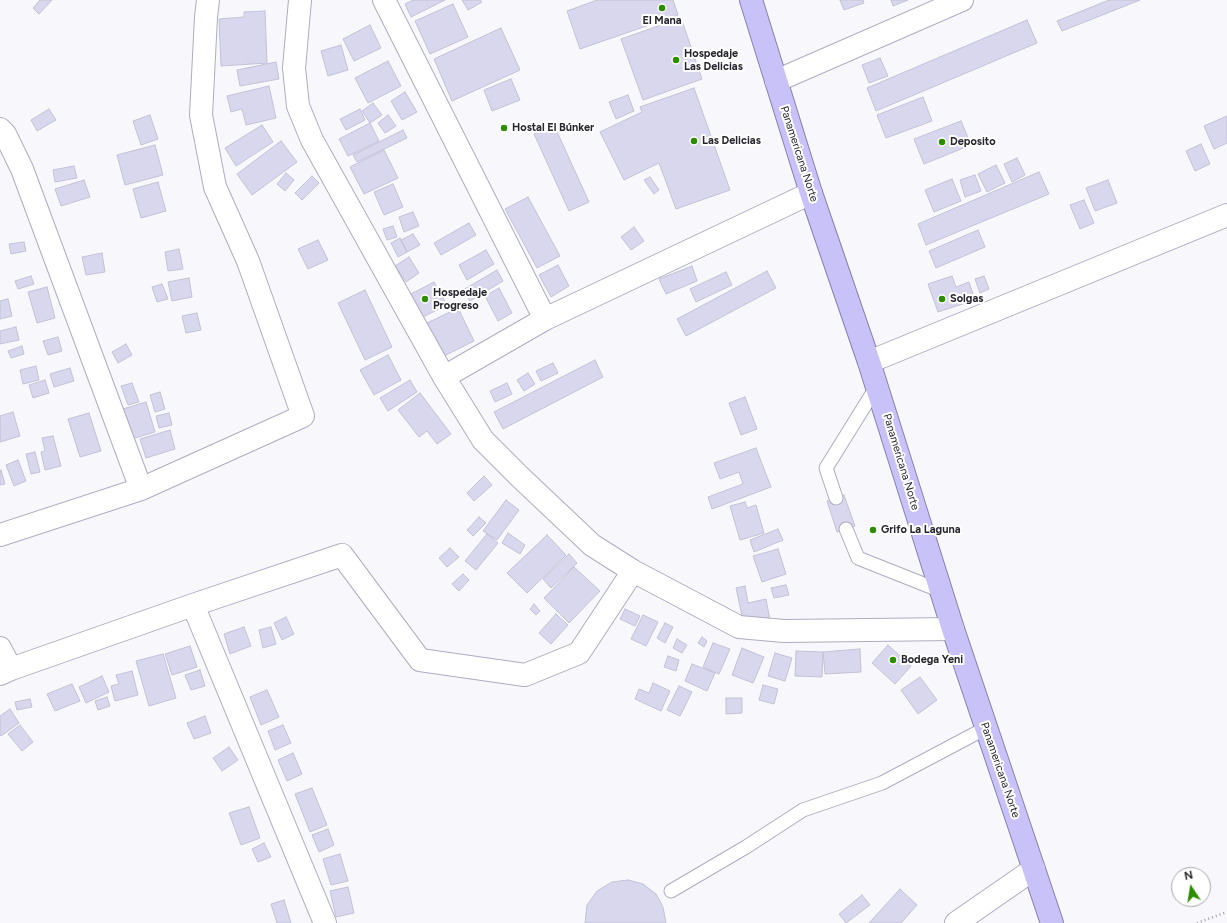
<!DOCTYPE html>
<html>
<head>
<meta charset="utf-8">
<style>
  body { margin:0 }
  #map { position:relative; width:1227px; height:923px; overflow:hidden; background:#f8f7fc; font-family:Figtree,sans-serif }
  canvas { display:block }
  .north { position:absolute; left:1171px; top:867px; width:40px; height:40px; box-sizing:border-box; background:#fff; border:1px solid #a9a8ab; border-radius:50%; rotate:348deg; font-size:11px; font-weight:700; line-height:16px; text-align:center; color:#27262e }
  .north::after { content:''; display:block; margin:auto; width:14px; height:18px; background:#2c8d00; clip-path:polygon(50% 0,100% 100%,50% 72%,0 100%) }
</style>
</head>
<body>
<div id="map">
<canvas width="1227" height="923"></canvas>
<div class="north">N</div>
</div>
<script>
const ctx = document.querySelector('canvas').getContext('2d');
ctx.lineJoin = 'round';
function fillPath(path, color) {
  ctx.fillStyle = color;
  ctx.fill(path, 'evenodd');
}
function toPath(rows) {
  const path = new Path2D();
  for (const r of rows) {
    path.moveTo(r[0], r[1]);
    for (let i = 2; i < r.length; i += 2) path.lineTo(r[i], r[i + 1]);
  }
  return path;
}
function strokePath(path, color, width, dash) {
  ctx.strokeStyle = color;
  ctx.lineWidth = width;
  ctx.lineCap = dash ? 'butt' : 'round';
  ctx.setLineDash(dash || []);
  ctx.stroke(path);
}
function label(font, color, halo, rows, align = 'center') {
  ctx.font = font + ' Figtree,sans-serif';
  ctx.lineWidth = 4;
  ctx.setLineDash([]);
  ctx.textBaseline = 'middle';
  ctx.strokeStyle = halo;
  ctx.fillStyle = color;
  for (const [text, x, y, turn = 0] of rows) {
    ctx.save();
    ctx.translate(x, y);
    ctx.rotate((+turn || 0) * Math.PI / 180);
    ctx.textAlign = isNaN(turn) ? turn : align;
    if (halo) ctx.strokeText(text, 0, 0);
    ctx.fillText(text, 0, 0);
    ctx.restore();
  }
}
const building = toPath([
  [40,0,52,0,39,14,33,8,40,0],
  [413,0,445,0,411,17,405,4,413,0],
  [462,0,480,0,482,2,468,10,462,0],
  [597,0,673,0,678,15,580,49,567,11,597,0],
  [840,0,863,0,864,3,844,10,840,0],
  [891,0,908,0,893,6,891,0],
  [1109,0,1140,0,1062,31,1057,21,1109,0],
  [453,4,468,37,430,54,415,21,453,4],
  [265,11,267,63,221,66,219,19,244,17,244,12,265,11],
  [681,18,702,79,643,100,621,39,681,18],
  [1027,20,1037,43,876,111,867,88,1027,20],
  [370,25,381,48,354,61,343,39,370,25],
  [501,28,520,70,452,101,434,59,501,28],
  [341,45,348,70,328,76,321,51,341,45],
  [880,58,888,76,869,83,862,65,880,58],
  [388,61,401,86,368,103,355,78,388,61],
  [276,62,279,79,240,86,237,70,276,62],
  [511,79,520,100,492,111,484,90,511,79],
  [269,86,276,118,246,125,242,109,231,112,227,96,269,86],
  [694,88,730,190,676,209,659,163,624,180,600,132,642,112,640,107,694,88],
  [405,92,417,112,402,120,391,101,405,92],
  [628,95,634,111,616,119,609,102,628,95],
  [923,97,932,121,886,138,877,115,923,97],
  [373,103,382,115,370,123,362,111,373,103],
  [49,109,56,120,37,131,31,120,49,109],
  [360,109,365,120,346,130,340,119,360,109],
  [150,115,158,139,141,145,133,121,150,115],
  [388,115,396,126,385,133,378,123,388,115],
  [1227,116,1227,143,1214,149,1204,126,1227,116],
  [961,121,971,145,924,164,914,139,961,121],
  [370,123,379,141,348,156,339,139,370,123],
  [262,125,273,142,236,166,225,148,262,125],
  [554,125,589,202,569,211,534,134,554,125],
  [403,130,407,138,357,162,353,155,403,130],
  [281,141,297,162,252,195,237,174,281,141],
  [1201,144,1210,164,1195,171,1186,151,1201,144],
  [155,145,163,175,125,185,117,155,155,145],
  [384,150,398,178,364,194,350,167,384,150],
  [1017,158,1025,175,1012,182,1004,164,1017,158],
  [996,165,1005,183,987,192,978,174,996,165],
  [74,166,77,178,55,182,53,170,74,166],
  [1039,172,1049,194,926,245,918,224,1039,172],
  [286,173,294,180,285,191,277,184,286,173],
  [975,175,981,191,965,197,960,180,975,175],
  [312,176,319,183,302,200,295,193,312,176],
  [650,177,659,190,654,194,644,180,650,177],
  [952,179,961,201,934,212,925,190,952,179],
  [84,180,90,197,61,206,55,189,84,180],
  [1108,180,1117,203,1095,211,1086,188,1108,180],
  [158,182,166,211,141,218,133,189,158,182],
  [393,184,403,207,384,215,374,192,393,184],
  [528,197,560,256,537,268,505,209,528,197],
  [1084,200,1094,223,1080,229,1070,205,1084,200],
  [413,212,419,226,404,232,399,217,413,212],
  [469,223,476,235,441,255,434,243,469,223],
  [393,226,397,237,387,240,383,229,393,226],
  [634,227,644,241,631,250,621,237,634,227],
  [978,230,985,247,936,268,929,251,978,230],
  [413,234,420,245,407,252,401,240,413,234],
  [400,238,407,252,398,257,391,243,400,238],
  [318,240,328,260,308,269,298,249,318,240],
  [24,242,26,251,11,254,9,244,24,242],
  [179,249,183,269,168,271,165,252,179,249],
  [486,250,494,264,467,280,459,265,486,250],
  [102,253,105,272,86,275,82,257,102,253],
  [409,257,419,273,406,282,395,266,409,257],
  [558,265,569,286,551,297,539,275,558,265],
  [692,266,697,281,666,294,659,279,692,266],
  [497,270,503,281,470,301,463,290,497,270],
  [767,271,776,288,686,336,677,319,767,271],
  [726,272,732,285,696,302,690,289,726,272],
  [31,276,34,284,18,289,15,281,31,276],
  [952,276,956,287,969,282,975,300,938,312,928,284,952,276],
  [984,276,989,289,980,293,975,279,984,276],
  [189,278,192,297,172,301,168,282,189,278],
  [434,282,447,305,421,318,409,295,434,282],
  [162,284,168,299,157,302,152,287,162,284],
  [47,287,55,318,37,323,28,292,47,287],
  [499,288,512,313,498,321,485,296,499,288],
  [365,290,392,347,365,360,338,303,365,290],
  [8,299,12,316,0,319,0,301,8,299],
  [458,308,474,341,438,359,421,326,458,308],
  [197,313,201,330,186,333,182,316,197,313],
  [16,327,19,340,0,344,0,331,16,327],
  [58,337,62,351,48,355,43,341,58,337],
  [126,344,132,355,118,363,112,352,126,344],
  [22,346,24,354,11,358,8,351,22,346],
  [388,355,401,380,374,395,360,370,388,355],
  [595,360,603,377,503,429,494,412,595,360],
  [553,363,558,373,541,381,536,371,553,363],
  [36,366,39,380,23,384,20,370,36,366],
  [70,368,74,381,54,387,50,374,70,368],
  [528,373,535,384,524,391,517,380,528,373],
  [45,380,49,393,33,398,29,385,45,380],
  [410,380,417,392,388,411,380,398,410,380],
  [132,383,139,402,128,405,121,386,132,383],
  [507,383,512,394,495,402,490,391,507,383],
  [160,392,165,409,155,412,150,395,160,392],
  [420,393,451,434,437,444,427,431,419,437,398,410,420,393],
  [745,397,757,429,741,435,729,403,745,397],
  [146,402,155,432,132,439,123,409,146,402],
  [13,412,20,436,0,442,0,416,13,412],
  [89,413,101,451,80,457,68,419,89,413],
  [169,413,172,425,159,428,156,416,169,413],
  [170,430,175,449,146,458,140,439,170,430],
  [53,436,61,466,45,470,41,452,45,451,42,438,53,436],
  [756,448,771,487,712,509,708,497,743,484,739,472,720,479,714,463,756,448],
  [35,452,40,472,31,474,26,454,35,452],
  [18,460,26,481,14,486,6,465,18,460],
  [1,470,5,484,0,485,0,471,1,470],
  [484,476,492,485,474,501,467,493,484,476],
  [844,495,855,526,837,532,827,501,844,495],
  [506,500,519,510,497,540,483,531,506,500],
  [745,502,747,508,756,505,764,533,740,540,730,506,745,502],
  [479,517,486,523,473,536,467,530,479,517],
  [778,529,783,540,754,552,750,540,778,529],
  [508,533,525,545,520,554,502,543,508,533],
  [487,534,498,543,476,570,465,561,487,534],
  [547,535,566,555,527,593,507,573,547,535],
  [450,548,459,557,447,567,439,558,450,548],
  [778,549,786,574,762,582,753,556,778,549],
  [569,554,577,563,551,588,543,579,569,554],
  [574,567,600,591,569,623,544,598,574,567],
  [463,574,469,580,459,591,452,584,463,574],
  [786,585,789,595,774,598,771,588,786,585],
  [745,586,748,603,766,599,770,620,744,625,736,588,745,586],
  [534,604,540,611,536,615,530,609,534,604],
  [625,609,640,616,635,626,620,619,625,609],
  [556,614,568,625,551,644,539,633,556,614],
  [643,615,658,622,646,646,631,639,643,615],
  [286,617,294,634,282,640,274,623,286,617],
  [665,623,673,627,665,643,657,638,665,623],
  [244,627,251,646,230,654,224,634,244,627],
  [271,627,276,644,263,648,259,630,271,627],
  [702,637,707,641,704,647,698,643,702,637],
  [677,639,687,645,682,653,673,648,677,639],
  [713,643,730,649,719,674,703,667,713,643],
  [888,645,911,666,895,684,872,663,888,645],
  [190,646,197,667,172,675,165,654,190,646],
  [742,648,764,657,753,683,732,675,742,648],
  [860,649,861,672,825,674,823,652,860,649],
  [796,651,823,652,822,677,795,676,796,651],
  [775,653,792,658,785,681,768,676,775,653],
  [163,654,176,698,149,706,136,661,163,654],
  [668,656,679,660,676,671,664,667,668,656],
  [692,664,715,673,707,691,685,681,692,664],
  [200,670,205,686,191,690,185,675,200,670],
  [132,671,138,695,115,701,111,686,119,684,116,675,132,671],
  [102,676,109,692,86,703,79,687,102,676],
  [920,677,937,700,918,714,901,690,920,677],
  [653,683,670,691,661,711,635,699,639,689,649,693,653,683],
  [72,684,80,701,55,711,47,694,72,684],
  [763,685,778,689,774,704,759,700,763,685],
  [679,686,692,692,680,716,667,710,679,686],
  [267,690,279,717,261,725,250,697,267,690],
  [107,697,110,706,98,710,95,701,107,697],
  [726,698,742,698,742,713,726,714,726,698],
  [30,699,32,707,17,710,15,702,30,699],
  [10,709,19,723,1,736,0,734,0,716,10,709],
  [205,716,211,733,194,739,187,723,205,716],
  [20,725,33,742,22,751,8,734,20,725],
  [283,725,291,743,275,750,268,731,283,725],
  [229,747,238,760,222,771,213,758,229,747],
  [293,753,302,774,287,781,278,760,293,753],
  [312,788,327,825,310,832,295,794,312,788],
  [249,807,260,838,241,845,229,813,249,807],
  [328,829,334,845,319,852,312,835,328,829],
  [264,843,271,857,258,862,252,849,264,843],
  [340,854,348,881,331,885,323,859,340,854],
  [628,880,643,884,656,894,663,907,666,923,585,923,587,905,597,891,612,882,628,880],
  [348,887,354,913,336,917,330,891,348,887],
  [900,889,917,905,901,923,869,923,900,889],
  [862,895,870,905,846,923,839,914,862,895],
  [284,900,291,923,277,923,271,904,284,900]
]);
fillPath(building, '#d9d7ed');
strokePath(building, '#c2c1d6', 1);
const service = toPath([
  [836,498,826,468,877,386],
  [846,529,858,558,941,591],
  [671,891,746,847,803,810,882,783,986,728]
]);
const minor = toPath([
  [300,0,294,68,298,106,312,140,444,377,483,440,519,476,592,545,633,571,739,627,784,631,953,629],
  [384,0,545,319],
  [776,81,962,0],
  [0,129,5,134,22,169,141,489,0,535],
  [869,362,1227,215],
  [444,377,545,319,811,193],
  [141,489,303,416,248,261,215,187,201,115,206,17,208,0],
  [193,605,325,923],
  [0,648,11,669],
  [0,674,11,669,193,605,342,555,420,660,525,675,579,653,633,571],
  [956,923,1034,869]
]);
const trunk = toPath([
  [751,0,811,193,869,362,953,629,1052,923]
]);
strokePath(service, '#aeacc1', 15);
strokePath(minor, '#aeacc1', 24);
strokePath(trunk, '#8781b0', 24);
strokePath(toPath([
  [1197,923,1227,912]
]), '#a2a1a7', 2.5, [1, 3]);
strokePath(service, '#fff', 13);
strokePath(minor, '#fff', 22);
strokePath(trunk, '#c8c2f8', 22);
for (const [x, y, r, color] of [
  [662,8,4,"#2c8d00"],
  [676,60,4,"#2c8d00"],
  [504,128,4,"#2c8d00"],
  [694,141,4,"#2c8d00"],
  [942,142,4,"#2c8d00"],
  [425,299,4,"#2c8d00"],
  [942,299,4,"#2c8d00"],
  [873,530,4,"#2c8d00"],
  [893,660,4,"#2c8d00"]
]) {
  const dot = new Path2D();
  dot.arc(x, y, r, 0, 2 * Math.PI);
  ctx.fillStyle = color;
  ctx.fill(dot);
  strokePath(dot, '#fff', 1.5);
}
label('bold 11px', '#27262e', '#fff', [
  ["El Mana",662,21,"center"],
  ["Hospedaje",684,54],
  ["Las Delicias",684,67],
  ["Hostal El Búnker",512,128],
  ["Las Delicias",702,141],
  ["Deposito",950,142],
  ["Hospedaje",433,293],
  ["Progreso",433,306],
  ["Solgas",950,299],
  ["Grifo La Laguna",881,530],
  ["Bodega Yeni",901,660]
], 'left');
label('11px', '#27262e', '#fff', [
  ["Panamericana Norte",799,154,72],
  ["Panamericana Norte",901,462,73],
  ["Panamericana Norte",1000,770,71]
]);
</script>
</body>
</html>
